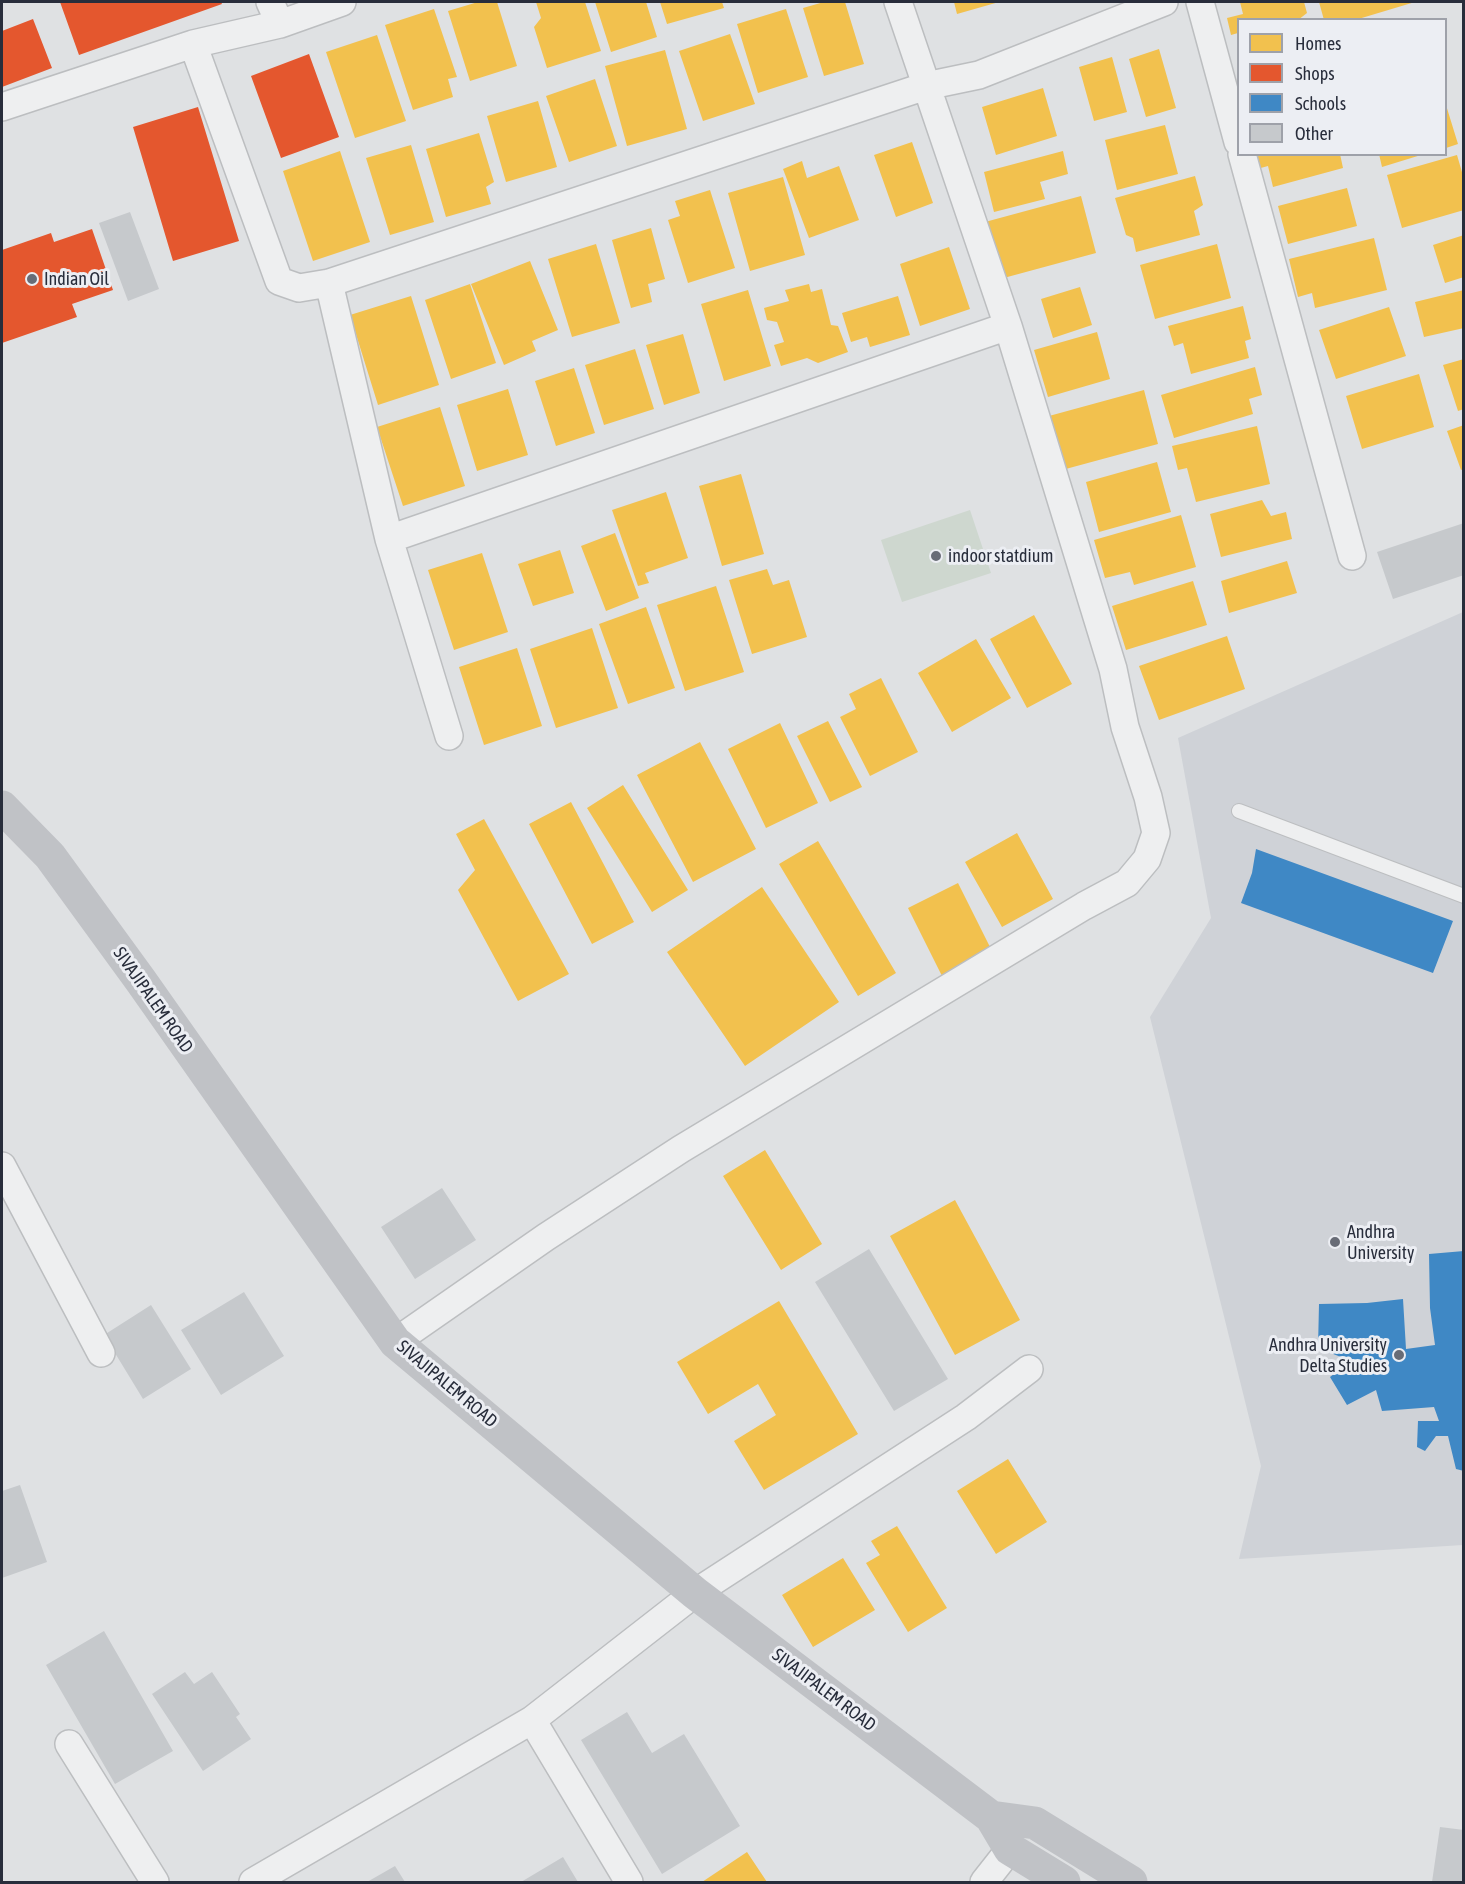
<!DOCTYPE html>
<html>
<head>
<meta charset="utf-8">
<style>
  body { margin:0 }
  #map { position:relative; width:1465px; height:1884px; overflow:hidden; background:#dfe1e3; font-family:"Asap Condensed",sans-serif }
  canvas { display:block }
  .frame { position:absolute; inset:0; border:3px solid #282d3b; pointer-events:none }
  .legend { position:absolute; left:1237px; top:18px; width:210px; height:138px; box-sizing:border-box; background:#eceef3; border:2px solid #9ea1a9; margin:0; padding:8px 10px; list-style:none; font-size:18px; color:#282d3b }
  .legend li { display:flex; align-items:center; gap:12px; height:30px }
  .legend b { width:30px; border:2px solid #9ea1a9 }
</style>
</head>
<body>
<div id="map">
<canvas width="1465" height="1884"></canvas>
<div class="frame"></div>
<ul class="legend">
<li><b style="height:16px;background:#f2c14e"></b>Homes</li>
<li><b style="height:16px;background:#e4572e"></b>Shops</li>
<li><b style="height:16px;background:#3f88c5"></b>Schools</li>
<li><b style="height:16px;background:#c6c9cc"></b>Other</li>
</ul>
</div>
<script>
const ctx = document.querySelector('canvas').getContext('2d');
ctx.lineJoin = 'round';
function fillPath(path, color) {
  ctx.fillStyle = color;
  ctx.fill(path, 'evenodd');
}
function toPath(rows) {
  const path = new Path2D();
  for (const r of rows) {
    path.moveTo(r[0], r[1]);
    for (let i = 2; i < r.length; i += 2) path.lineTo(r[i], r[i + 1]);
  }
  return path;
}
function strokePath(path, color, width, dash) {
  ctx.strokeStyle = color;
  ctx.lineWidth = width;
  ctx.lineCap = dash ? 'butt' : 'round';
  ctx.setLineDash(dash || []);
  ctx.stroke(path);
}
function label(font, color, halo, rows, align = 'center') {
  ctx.font = font + ' "Asap Condensed",sans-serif';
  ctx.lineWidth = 6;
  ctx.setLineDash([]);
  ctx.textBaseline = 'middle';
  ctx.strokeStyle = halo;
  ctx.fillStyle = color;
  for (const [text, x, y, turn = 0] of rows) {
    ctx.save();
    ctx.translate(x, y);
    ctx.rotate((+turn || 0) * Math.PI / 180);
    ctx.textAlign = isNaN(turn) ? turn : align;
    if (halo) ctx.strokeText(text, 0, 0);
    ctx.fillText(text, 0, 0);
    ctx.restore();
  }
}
fillPath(toPath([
  [1463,612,1463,1545,1239,1559,1261,1466,1150,1017,1211,918,1178,738]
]), '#cfd2d7');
fillPath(toPath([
  [970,510,991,573,902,602,881,540]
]), '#ced7cf');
fillPath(toPath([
  [478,2,497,2,517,66,470,81,448,11],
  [536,2,585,2,601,51,547,68,534,27,541,18],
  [595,2,646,2,657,37,611,52],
  [660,2,722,2,724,8,667,24],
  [824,2,845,2,864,64,824,76,803,8],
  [954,2,999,2,957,14],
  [1240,2,1304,2,1307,13,1298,20,1238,20,1238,33,1231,35,1227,18,1243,14],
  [1319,2,1415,2,1355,20,1324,20],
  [434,9,457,77,448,79,453,97,413,110,385,25],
  [786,9,808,77,758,93,737,24],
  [730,34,755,104,703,121,679,51],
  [377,35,406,121,355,138,326,52],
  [1159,49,1176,108,1146,117,1129,59],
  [665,50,687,129,627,146,605,66],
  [1112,57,1127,112,1094,121,1079,67],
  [595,79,617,146,569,162,546,96],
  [1043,88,1057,136,996,155,982,107],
  [538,101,557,167,506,182,487,116],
  [1446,105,1458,144,1446,148],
  [1165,125,1178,174,1117,190,1105,140],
  [479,133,494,182,486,187,491,204,446,217,426,149],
  [912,142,933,203,896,217,874,155],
  [411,145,434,222,390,235,366,158],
  [340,151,370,242,313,261,283,171],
  [1063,151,1068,174,1040,182,1045,199,994,212,984,172],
  [1253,154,1340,154,1343,168,1273,187,1268,166,1257,169],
  [1379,154,1421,154,1421,155,1382,167],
  [1457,155,1464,179,1464,210,1402,228,1387,175],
  [802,161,807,178,839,166,859,220,809,238,783,169],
  [1195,176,1203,205,1194,211,1200,235,1136,252,1133,238,1126,235,1115,198],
  [783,177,805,255,750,271,728,193],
  [1347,188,1357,226,1288,244,1278,206],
  [710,190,735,268,688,283,668,220,680,216,675,201],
  [1081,196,1096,253,1000,279,985,222],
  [651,228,665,279,648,284,652,302,631,308,612,240],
  [1464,235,1464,277,1445,283,1433,245],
  [1374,238,1387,290,1315,308,1312,293,1298,297,1289,259],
  [596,244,620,323,572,337,548,259],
  [1217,244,1231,298,1155,319,1140,265],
  [949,247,970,309,920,326,900,264],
  [530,261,558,330,532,341,536,351,504,365,471,284],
  [470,284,496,363,451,379,425,300],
  [809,284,811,292,822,289,831,325,838,326,848,352,818,363,807,358,781,366,774,345,784,342,777,322,767,320,764,308,789,301,785,290],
  [1080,287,1092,325,1053,338,1041,299],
  [748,290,771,366,724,381,701,304],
  [1464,290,1464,328,1424,337,1415,302],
  [411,296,439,385,378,405,350,315],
  [898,296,910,335,870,347,867,337,851,342,842,313],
  [1243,306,1251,339,1245,341,1249,358,1191,374,1183,343,1174,346,1168,326],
  [1389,307,1406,356,1336,379,1319,330],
  [1097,332,1110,379,1048,397,1034,350],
  [683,334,700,393,664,405,646,345],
  [635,349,654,409,604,425,585,365],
  [1464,359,1464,409,1458,411,1443,365],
  [1255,367,1262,395,1249,399,1253,414,1174,438,1161,395],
  [574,368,595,433,556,446,535,381],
  [1419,374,1434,427,1362,449,1346,396],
  [508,389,528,455,477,471,457,405],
  [1144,390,1158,444,1062,470,1049,416],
  [440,407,465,486,403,506,377,427],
  [1464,425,1464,469,1461,470,1447,431],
  [1257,426,1270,484,1196,502,1187,468,1178,470,1172,446],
  [1157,462,1171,512,1099,532,1086,482],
  [741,474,764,554,722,566,699,486],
  [666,492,688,558,645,573,649,583,638,586,612,510],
  [1262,500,1271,516,1286,512,1292,539,1221,557,1210,514],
  [1181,515,1196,567,1134,585,1130,572,1105,578,1094,540],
  [615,533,639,598,606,611,581,546],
  [560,550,574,593,533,606,518,564],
  [482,553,508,632,454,650,428,570],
  [1287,561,1297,593,1229,613,1221,581],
  [767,569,773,585,789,580,807,637,752,654,729,580],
  [1193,581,1207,625,1126,650,1112,606],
  [716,586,744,672,685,691,657,605],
  [646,607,675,688,628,704,599,624],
  [1034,615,1072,684,1027,708,990,639],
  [592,628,618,708,556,728,530,649],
  [1227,636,1245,689,1159,720,1139,666],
  [976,639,1011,698,952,732,918,673],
  [517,648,542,726,484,745,459,667],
  [881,678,918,752,870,776,840,717,856,709,849,694],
  [828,721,862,787,830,802,797,736],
  [780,723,818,803,766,828,728,749],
  [700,742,756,849,693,882,637,775],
  [623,785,688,890,652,912,587,808],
  [571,802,634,922,592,944,529,824],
  [484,819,569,974,518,1001,458,890,475,870,456,834],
  [1017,833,1053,899,1002,927,965,862],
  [818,841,896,973,858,996,779,864],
  [958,883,992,951,942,976,908,908],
  [762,887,839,1002,745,1066,667,952],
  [765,1150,822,1244,781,1270,723,1176],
  [955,1200,1020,1320,955,1355,890,1236],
  [779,1301,858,1434,764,1490,734,1441,776,1415,758,1384,708,1414,677,1362],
  [1008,1459,1047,1522,996,1554,957,1491],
  [897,1526,947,1608,908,1632,866,1563,880,1555,871,1541],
  [843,1558,875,1610,813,1647,782,1595],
  [747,1852,767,1882,702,1882]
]), '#f2c14e');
fillPath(toPath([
  [60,2,221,2,222,4,79,55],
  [33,19,52,68,2,87,2,31],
  [309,54,339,137,281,158,251,76],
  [198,107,239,241,173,261,133,127],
  [92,229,113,290,72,304,77,317,2,343,2,250,51,233,54,242]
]), '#e4572e');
fillPath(toPath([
  [1256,849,1453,921,1433,973,1241,903,1252,873],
  [1464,1251,1464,1471,1456,1469,1448,1436,1436,1436,1425,1451,1417,1447,1418,1421,1439,1421,1434,1407,1382,1411,1376,1390,1347,1405,1330,1377,1351,1361,1318,1348,1319,1304,1367,1303,1403,1299,1406,1349,1435,1345,1430,1308,1429,1254]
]), '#3f88c5');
fillPath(toPath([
  [130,212,159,289,128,301,99,223],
  [1464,523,1464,575,1393,599,1377,552],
  [442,1188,476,1240,415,1279,381,1227],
  [869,1249,948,1379,894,1411,815,1282],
  [244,1292,284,1356,221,1395,181,1330],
  [151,1305,191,1369,143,1399,104,1335],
  [20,1485,47,1562,2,1578,2,1491],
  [104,1631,173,1751,115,1784,46,1665],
  [185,1672,194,1684,212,1672,240,1714,236,1717,251,1739,203,1771,152,1694],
  [627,1712,652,1753,684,1734,740,1826,662,1874,581,1740],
  [1440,1827,1464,1830,1464,1882,1432,1882],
  [563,1857,578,1882,521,1882],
  [395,1866,405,1882,367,1882]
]), '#c6c9cc');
const lane = toPath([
  [1239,811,1464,896]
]);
const street = toPath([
  [270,2,280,24],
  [1200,2,1238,142],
  [193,44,279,281,299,288,329,283,926,86,979,75,1164,2],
  [2,107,193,44,280,24,342,2],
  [1242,154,1352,556],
  [329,283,389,539,449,736],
  [389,539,1008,326],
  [2,1166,101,1353],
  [395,1342,546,1237,681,1149,1084,906,1127,883,1147,859,1156,833,1148,797,1125,727,1113,669,1008,326,898,2],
  [532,1720,629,1882],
  [69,1744,155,1882],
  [253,1882,532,1720,695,1593,966,1417,1029,1369],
  [984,1882,1010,1849]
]);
strokePath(lane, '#bcbec0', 16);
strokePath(street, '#bcbec0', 30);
strokePath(lane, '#eeeff0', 14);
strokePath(street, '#eeeff0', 27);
strokePath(toPath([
  [2,807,50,856,141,981,395,1342,695,1593,991,1817,1010,1849,1064,1882],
  [991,1817,1035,1823,1131,1882]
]), '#c0c2c6', 33);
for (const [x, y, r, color] of [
  [32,279,6,"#686c76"],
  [936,556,6,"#686c76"],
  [1335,1242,6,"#686c76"],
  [1399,1355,6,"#686c76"]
]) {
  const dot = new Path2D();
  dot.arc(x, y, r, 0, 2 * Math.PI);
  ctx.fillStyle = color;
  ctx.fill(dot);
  strokePath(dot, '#eceef3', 2);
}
label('18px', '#282d3b', '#eceef3', [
  ["Indian Oil",44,279],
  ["indoor statdium",948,556],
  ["Andhra",1347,1232],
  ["University",1347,1253],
  ["Andhra University",1387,1345,"right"],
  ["Delta Studies",1387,1366,"right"]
], 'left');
label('18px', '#282d3b', '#eceef3', [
  ["SIVAJIPALEM ROAD",153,1000,55],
  ["SIVAJIPALEM ROAD",447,1384,40],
  ["SIVAJIPALEM ROAD",824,1690,37]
]);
</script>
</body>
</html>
